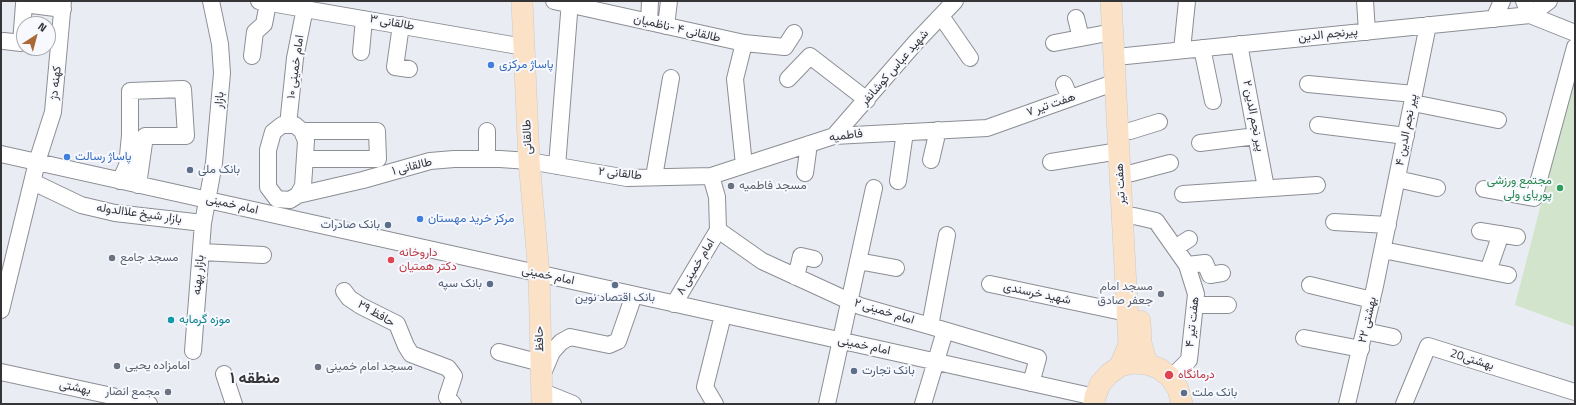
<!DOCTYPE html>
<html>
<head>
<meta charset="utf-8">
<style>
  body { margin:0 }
  #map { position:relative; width:1576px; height:405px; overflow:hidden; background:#eaecf3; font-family:"Titillium Web",sans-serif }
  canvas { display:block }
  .frame { position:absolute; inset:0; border:2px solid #353538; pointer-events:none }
  .north { position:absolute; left:16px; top:16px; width:40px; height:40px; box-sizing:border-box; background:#f7f9ff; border:1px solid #a9abaf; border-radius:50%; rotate:36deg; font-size:11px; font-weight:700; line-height:16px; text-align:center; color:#353538 }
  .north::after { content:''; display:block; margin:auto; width:14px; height:18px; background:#ab6a35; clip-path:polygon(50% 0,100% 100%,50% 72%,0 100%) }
</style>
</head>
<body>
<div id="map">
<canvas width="1576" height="405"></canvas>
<div class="frame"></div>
<div class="north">N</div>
</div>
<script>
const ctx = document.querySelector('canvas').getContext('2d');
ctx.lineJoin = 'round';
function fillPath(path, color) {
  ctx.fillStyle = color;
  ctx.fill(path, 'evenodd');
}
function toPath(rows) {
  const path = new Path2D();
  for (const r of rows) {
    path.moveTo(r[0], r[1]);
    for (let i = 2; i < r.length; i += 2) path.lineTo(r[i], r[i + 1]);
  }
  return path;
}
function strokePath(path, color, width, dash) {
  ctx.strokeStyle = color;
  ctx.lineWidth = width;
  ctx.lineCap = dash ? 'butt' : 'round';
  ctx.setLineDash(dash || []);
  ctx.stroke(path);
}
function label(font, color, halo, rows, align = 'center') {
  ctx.font = font + ' "Titillium Web",Vazirmatn,sans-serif';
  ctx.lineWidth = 4;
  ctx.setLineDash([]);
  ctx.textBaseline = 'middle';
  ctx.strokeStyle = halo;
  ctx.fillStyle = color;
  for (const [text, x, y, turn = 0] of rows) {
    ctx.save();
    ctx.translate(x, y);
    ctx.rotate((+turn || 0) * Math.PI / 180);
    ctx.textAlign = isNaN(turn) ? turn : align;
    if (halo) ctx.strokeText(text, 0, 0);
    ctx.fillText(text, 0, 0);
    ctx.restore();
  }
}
fillPath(toPath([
  [1575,72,1575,327,1515,305]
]), '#d2e5cc');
const minor = toPath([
  [25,1,24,4,63,9],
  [259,1,524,47],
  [554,1,744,43,785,47,794,33],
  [1365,1,1367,32],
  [1549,1,1530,15,1575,33],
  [941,16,970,58],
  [1076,18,1081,38],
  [1494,19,1502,1],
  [649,22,650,1],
  [401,25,395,67,409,69],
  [666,26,669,1],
  [4,41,21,43,24,4],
  [744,43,735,79,744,165],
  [1054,43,1113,32],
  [1239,44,1266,188],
  [1202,48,1213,101],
  [1182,50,1187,1],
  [361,52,364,19],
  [252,56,255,32,264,24,268,3],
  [1126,56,1530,15,1524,1],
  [788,79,810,56,867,100],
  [1064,84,1070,98],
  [1308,84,1414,94],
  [1413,103,1498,120],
  [282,125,295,125,302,131,306,141,303,186,298,195,290,200,277,199,268,187,268,150,273,132,282,125],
  [288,125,295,58,305,8],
  [1318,125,1406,136],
  [302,131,377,131,378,159,305,159],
  [1130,131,1159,122],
  [834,136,916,42,955,1],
  [1200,143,1256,136],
  [1,154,1095,397],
  [487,159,487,131],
  [931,160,938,130],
  [1051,162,1119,151],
  [557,166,570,1],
  [805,173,809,144],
  [1132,173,1170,163],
  [711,176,717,197,718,230],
  [654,177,671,78],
  [1397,179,1437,188],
  [120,181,127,166,130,135,130,91,183,89,186,136,145,136,138,185],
  [898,181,905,132],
  [33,182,81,205,115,213,203,223,214,163,222,73,220,44,211,1],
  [1484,189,1534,198,1575,47],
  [1183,194,1317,185],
  [298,195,363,180,430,161,454,159,500,159,529,161,627,178,711,176,834,136,987,128,1116,82],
  [1134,216,1156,221,1187,265,1196,294,1189,360,1171,378],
  [1334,222,1388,225],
  [718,230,762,261,860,306,930,326,1038,358,1031,383],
  [1480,231,1517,237],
  [1175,248,1189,239],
  [1383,250,1508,275],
  [201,252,263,255],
  [858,261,896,268],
  [1187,265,1205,263,1210,275,1222,273],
  [1488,271,1501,234],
  [796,277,801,256,814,259],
  [990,284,1127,313],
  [1310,285,1372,300],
  [344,291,349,298,361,306,397,324,406,346,411,354,448,368,454,376,447,397,453,404],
  [674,304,718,230],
  [1195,305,1228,305],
  [1,310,37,162,53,112,63,1],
  [930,326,947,235],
  [1365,331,1393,337],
  [1304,338,1361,349],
  [193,351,203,223],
  [499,352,541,363],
  [1,372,149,404],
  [543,373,552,352,561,342,570,337,609,345,618,341,634,295],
  [224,374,234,404],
  [541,391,573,404],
  [715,404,705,387,723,315],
  [827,404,874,188],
  [923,404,945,331],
  [1347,404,1375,286,1428,25],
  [1404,404,1428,346,1575,392]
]);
const major = toPath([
  [522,1,529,161,539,274,542,404],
  [1111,1,1129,344,1120,366],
  [1140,321,1141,343,1147,364],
  [1094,404,1095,397,1100,384,1109,374,1120,366,1133,363,1147,364,1160,369,1171,378,1178,389,1182,404]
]);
strokePath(minor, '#8c8e95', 18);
strokePath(major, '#cacacb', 22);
strokePath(minor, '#fff', 16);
strokePath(major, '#fbe2c6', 21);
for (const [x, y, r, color] of [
  [491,65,4,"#3f7fe0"],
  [67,157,4,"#3f7fe0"],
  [190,170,4,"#5c6f8a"],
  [731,186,4,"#6b7280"],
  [1560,188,4,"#2e9e5b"],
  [420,219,4,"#3f7fe0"],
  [388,225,4,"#5c6f8a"],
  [112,258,4,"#6b7280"],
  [391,260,4,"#e0444e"],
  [490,284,4,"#5c6f8a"],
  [615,285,4,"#5c6f8a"],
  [1161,294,4,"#6b7280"],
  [171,320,4,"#0f9aa8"],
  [117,366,4,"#6b7280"],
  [318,367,4,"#6b7280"],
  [854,371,4,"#5c6f8a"],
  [1169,375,5,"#e0444e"],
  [168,392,4,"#6b7280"],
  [1184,393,4,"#5c6f8a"]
]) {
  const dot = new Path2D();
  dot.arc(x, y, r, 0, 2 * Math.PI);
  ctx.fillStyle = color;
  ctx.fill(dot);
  strokePath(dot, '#f7f9ff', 1.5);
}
label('12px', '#353538', '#f7f9ff', [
  ["طالقانی ۳",392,23,10],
  ["طالقانی ۴ -ناظمیان",677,29,13],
  ["پیرنجم الدین",1328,35,-6],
  ["امام خمینی ۱۰",296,67,-82],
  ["شهید عباس کوشانفر",895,68,-49],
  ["کهنه دژ",56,83,-84],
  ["بازار",220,100,-85],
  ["هفت تیر ۷",1051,105,-19],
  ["پیر نجم الدین ۲",1253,116,79],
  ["پیر نجم الدین ۴",1407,130,-79],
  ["فاطمیه",846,136,-7],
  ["طالقانی",528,137,-92],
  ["طالقانی ۱",412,167,-14],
  ["طالقانی ۲",620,174,6],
  ["هفت تیر",1121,184,-93],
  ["امام خمینی",232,205,13],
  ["بازار شیخ علاالدوله",139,214,8],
  ["امام خمینی ۸",696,267,-59],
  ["بازار پهنه",199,275,-85],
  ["امام خمینی",548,276,12],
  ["شهید خرسندی",1037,294,12],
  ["امام خمینی ۲",884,312,17],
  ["حافظ ۲۹",376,314,30],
  ["بهشتی ۲۲",1368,320,-77],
  ["هفت تیر ۴",1193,322,-84],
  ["حافظ",540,339,-91],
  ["امام خمینی",864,346,12],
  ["بهشتی20",1472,360,17],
  ["بهشتی",75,388,12]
]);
label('12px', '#366cbe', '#f7f9ff', [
  ["پاساژ مرکزی",499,65],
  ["پاساژ رسالت",75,157],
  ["مرکز خرید مهستان",428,219]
], 'left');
label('12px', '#4e5e75', '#f7f9ff', [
  ["بانک ملی",198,170],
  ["بانک صادرات",380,225,"right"],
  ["بانک سپه",482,284,"right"],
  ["بانک اقتصاد نوین",615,298,"center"],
  ["بانک تجارت",862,371],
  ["بانک ملت",1192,393]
], 'left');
label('12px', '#27864d', '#f7f9ff', [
  ["مجتمع ورزشی",1552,181],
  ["پوریای ولی",1552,195]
], 'right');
label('12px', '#5b616d', '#f7f9ff', [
  ["مسجد فاطمیه",739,186],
  ["مسجد جامع",120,258],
  ["مسجد امام",1153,287,"right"],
  ["جعفر صادق",1153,301,"right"],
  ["امامزاده یحیی",125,366],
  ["مسجد امام خمینی",326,367],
  ["مجمع انصار",160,392,"right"]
], 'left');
label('12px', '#be3a42', '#f7f9ff', [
  ["داروخانه",399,253],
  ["دکتر همتیان",399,267],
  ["درمانگاه",1178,375]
], 'left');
label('12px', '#0d838f', '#f7f9ff', [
  ["موزه گرمابه",179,320]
], 'left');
label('bold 16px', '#353538', '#f7f9ff', [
  ["منطقه ۱",255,379]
]);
</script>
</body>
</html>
